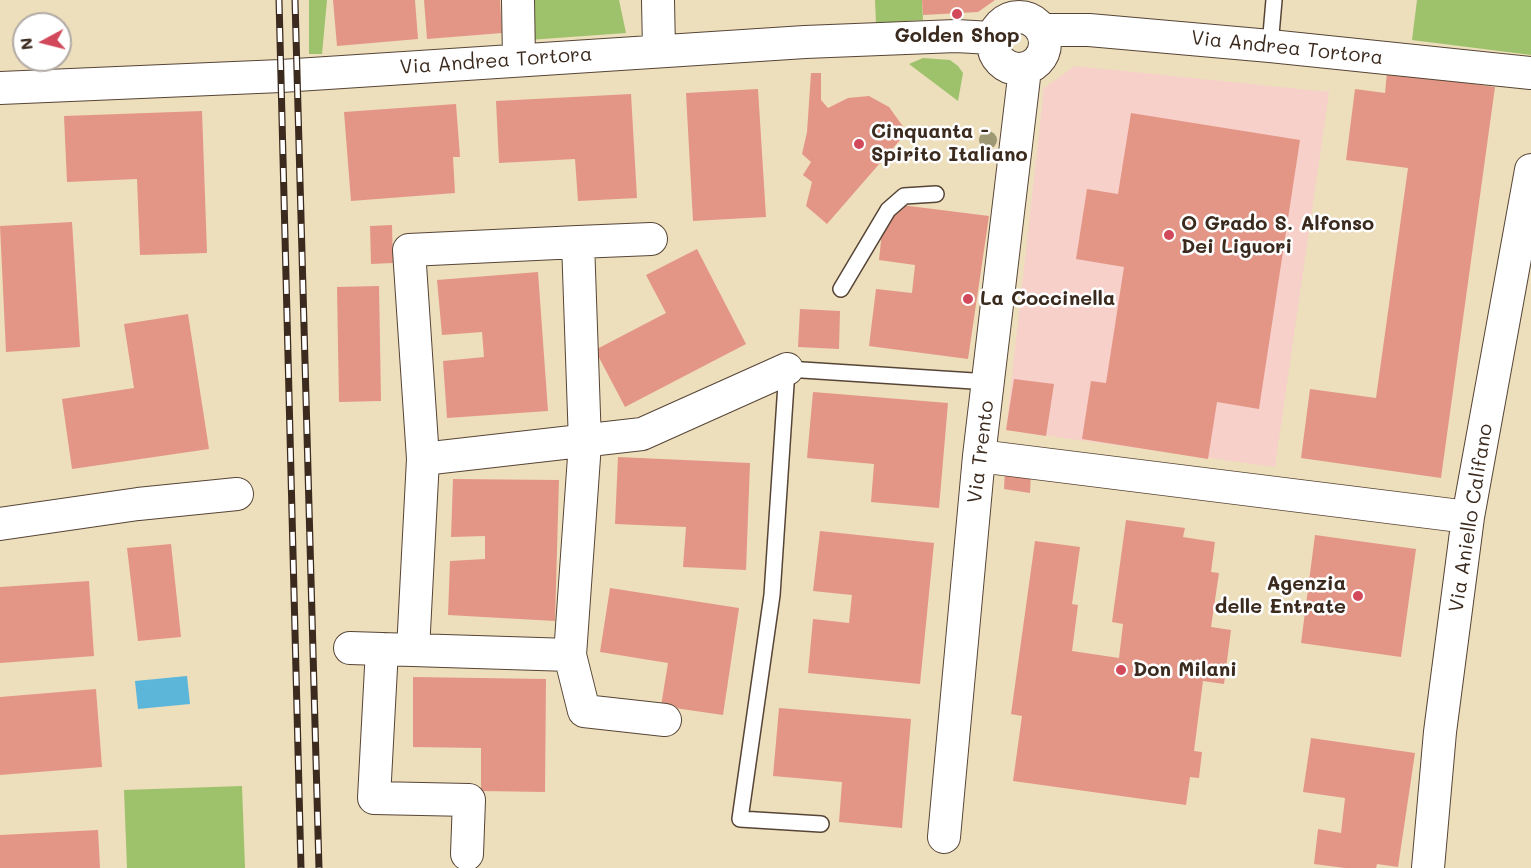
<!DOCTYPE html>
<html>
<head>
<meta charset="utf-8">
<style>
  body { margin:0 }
  #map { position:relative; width:1531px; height:868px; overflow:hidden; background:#eddebc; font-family:Mali,sans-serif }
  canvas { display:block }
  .north { position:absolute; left:12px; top:12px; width:60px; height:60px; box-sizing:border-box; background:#fff; border:2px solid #b1aaa5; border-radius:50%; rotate:263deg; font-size:16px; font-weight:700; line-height:24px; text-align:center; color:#3b2a1e }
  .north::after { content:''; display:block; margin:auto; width:21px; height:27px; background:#d1495b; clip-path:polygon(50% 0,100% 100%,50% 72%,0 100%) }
</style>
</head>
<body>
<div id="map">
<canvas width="1531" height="868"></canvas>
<div class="north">N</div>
</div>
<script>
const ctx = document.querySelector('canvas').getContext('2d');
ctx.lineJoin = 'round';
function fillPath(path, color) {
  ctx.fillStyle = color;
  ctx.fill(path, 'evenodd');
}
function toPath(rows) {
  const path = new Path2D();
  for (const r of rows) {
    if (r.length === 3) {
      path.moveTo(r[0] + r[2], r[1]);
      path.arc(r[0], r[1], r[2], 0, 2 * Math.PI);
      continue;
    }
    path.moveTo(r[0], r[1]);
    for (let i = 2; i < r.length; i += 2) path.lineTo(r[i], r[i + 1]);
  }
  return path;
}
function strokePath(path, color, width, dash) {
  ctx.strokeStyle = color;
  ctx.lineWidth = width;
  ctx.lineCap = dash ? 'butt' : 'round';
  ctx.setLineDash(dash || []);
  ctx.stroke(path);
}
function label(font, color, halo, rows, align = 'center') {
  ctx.font = font + ' Mali,sans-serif';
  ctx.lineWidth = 5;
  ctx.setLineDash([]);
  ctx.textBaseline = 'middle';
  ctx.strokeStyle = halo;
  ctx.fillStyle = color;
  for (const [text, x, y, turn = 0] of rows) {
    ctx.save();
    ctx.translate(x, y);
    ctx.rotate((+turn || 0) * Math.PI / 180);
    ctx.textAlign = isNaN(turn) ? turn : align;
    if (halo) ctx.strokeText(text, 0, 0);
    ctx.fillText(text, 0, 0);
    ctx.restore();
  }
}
fillPath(toPath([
  [1075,66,1329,92,1275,467,1006,430,1044,88]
]), '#f7d0ca');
fillPath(toPath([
  [309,0,327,0,322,54,309,54],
  [530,0,619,0,626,33,529,40],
  [875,0,922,0,923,20,876,23],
  [1417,0,1531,0,1531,55,1412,40],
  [923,58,950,60,958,66,963,73,958,101,909,64],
  [242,786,245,868,127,868,124,790]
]), '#9ec26c');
fillPath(toPath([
  [187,676,190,704,138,709,135,681]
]), '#5cb6da');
fillPath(toPath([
  [333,0,415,0,418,39,337,46],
  [424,0,500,0,502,33,427,39],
  [922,0,995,0,978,12,923,15],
  [1387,72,1495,87,1441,478,1301,458,1310,389,1376,398,1408,168,1346,160,1355,89,1385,93],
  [811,73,821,73,821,100,828,108,848,98,869,96,889,107,907,132,827,224,806,206,812,182,803,175,811,162,802,154,807,132],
  [758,89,766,217,693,221,686,93],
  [631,94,637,198,578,201,575,159,499,163,496,101],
  [456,104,460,157,453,157,455,193,351,201,344,112],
  [202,111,207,253,140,255,137,179,67,182,64,116],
  [1131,113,1300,140,1259,409,1217,402,1208,459,1082,439,1091,381,1106,383,1124,267,1076,259,1087,189,1118,194],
  [885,203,989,216,968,359,869,346,876,289,912,293,915,265,879,260],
  [72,222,80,347,6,352,0,226],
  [392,225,393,263,371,264,370,226],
  [697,249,746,344,625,407,595,350,666,313,646,275],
  [538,272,548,411,447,418,443,361,484,357,482,332,442,335,437,280],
  [379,286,381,401,339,402,337,287],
  [800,309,840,311,839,349,798,347],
  [188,314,209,449,72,469,62,399,134,388,124,324],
  [1014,379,1054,384,1046,436,1006,430],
  [813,392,948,403,939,508,871,502,874,464,807,458],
  [618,457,750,463,746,570,683,567,686,527,615,524],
  [1005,470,1031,472,1030,493,1004,489],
  [453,479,559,480,555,621,448,615,450,561,485,559,485,536,451,537],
  [1126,520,1185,528,1183,537,1215,542,1211,572,1219,573,1211,627,1231,630,1224,684,1203,681,1194,751,1202,752,1199,778,1190,777,1186,805,1013,781,1022,716,1011,714,1035,541,1080,547,1072,604,1078,605,1072,651,1119,658,1123,624,1112,622],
  [820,531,934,543,920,684,808,673,813,619,849,623,852,595,813,591],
  [1315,535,1416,549,1401,657,1301,643],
  [171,544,181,637,138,641,127,548],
  [89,581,94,656,0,663,0,587],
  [610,588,739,608,723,715,661,706,668,663,600,652],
  [413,677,546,679,545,792,481,791,481,748,413,747],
  [96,689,102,767,0,775,0,697],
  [779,708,911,719,902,828,839,822,842,782,773,776],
  [1311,738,1415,753,1398,867,1377,864,1376,868,1345,868,1314,864,1318,829,1341,833,1345,798,1303,792],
  [98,830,100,868,0,868,0,835]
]), '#e49686');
const lane = toPath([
  [1270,46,1274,0],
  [841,289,888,210,904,196,936,194],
  [821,824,740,819,772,595,787,369,989,382]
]);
const street = toPath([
  [518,0,519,60],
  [658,0,659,50],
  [1019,43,26],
  [1042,30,1089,30,1270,46,1531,73],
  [0,88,281,76,805,42,956,36,992,38],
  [578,242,651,239],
  [979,456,1468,517],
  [423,459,642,434,787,369],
  [0,524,138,504,237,494],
  [350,648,570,655],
  [382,649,374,798,469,800,467,854],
  [413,650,423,459,409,250,578,242,585,443,570,655,584,711,665,720],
  [944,837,979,456,1025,69],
  [1428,868,1440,732,1468,517,1531,170]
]);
strokePath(lane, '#564536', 18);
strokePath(street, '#564536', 34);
strokePath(lane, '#fff', 15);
strokePath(street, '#fff', 32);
const rail = toPath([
  [279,0,301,868],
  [295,0,319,868]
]);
strokePath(rail, '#3b2a1e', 7);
strokePath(rail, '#fff', 4.5, [14]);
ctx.fillStyle = '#9e9874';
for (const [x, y] of [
  [988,140]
]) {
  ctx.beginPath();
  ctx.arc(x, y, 9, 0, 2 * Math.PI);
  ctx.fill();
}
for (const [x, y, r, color] of [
  [957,14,6,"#d1495b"],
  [859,144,6,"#d1495b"],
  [1169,235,6,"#d1495b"],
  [968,299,6,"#d1495b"],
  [1358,596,6,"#d1495b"],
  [1121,670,6,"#d1495b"]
]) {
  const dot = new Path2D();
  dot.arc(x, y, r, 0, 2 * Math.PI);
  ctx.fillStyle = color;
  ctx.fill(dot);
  strokePath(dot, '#fff', 2);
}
label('bold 20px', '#3b2a1e', '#fff', [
  ["Golden Shop",957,36,"center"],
  ["Cinquanta -",871,132],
  ["Spirito Italiano",871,155],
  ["O Grado S. Alfonso",1181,224],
  ["Dei Liguori",1181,247],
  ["La Coccinella",980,299],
  ["Agenzia",1346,584,"right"],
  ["delle Entrate",1346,607,"right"],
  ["Don Milani",1133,670]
], 'left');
label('20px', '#3b2a1e', '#fff', [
  ["Via Andrea Tortora",1287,48,6],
  ["Via Andrea Tortora",496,61,-4],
  ["Via Trento",981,452,-83],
  ["Via Aniello Califano",1471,518,-81]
]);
</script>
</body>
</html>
